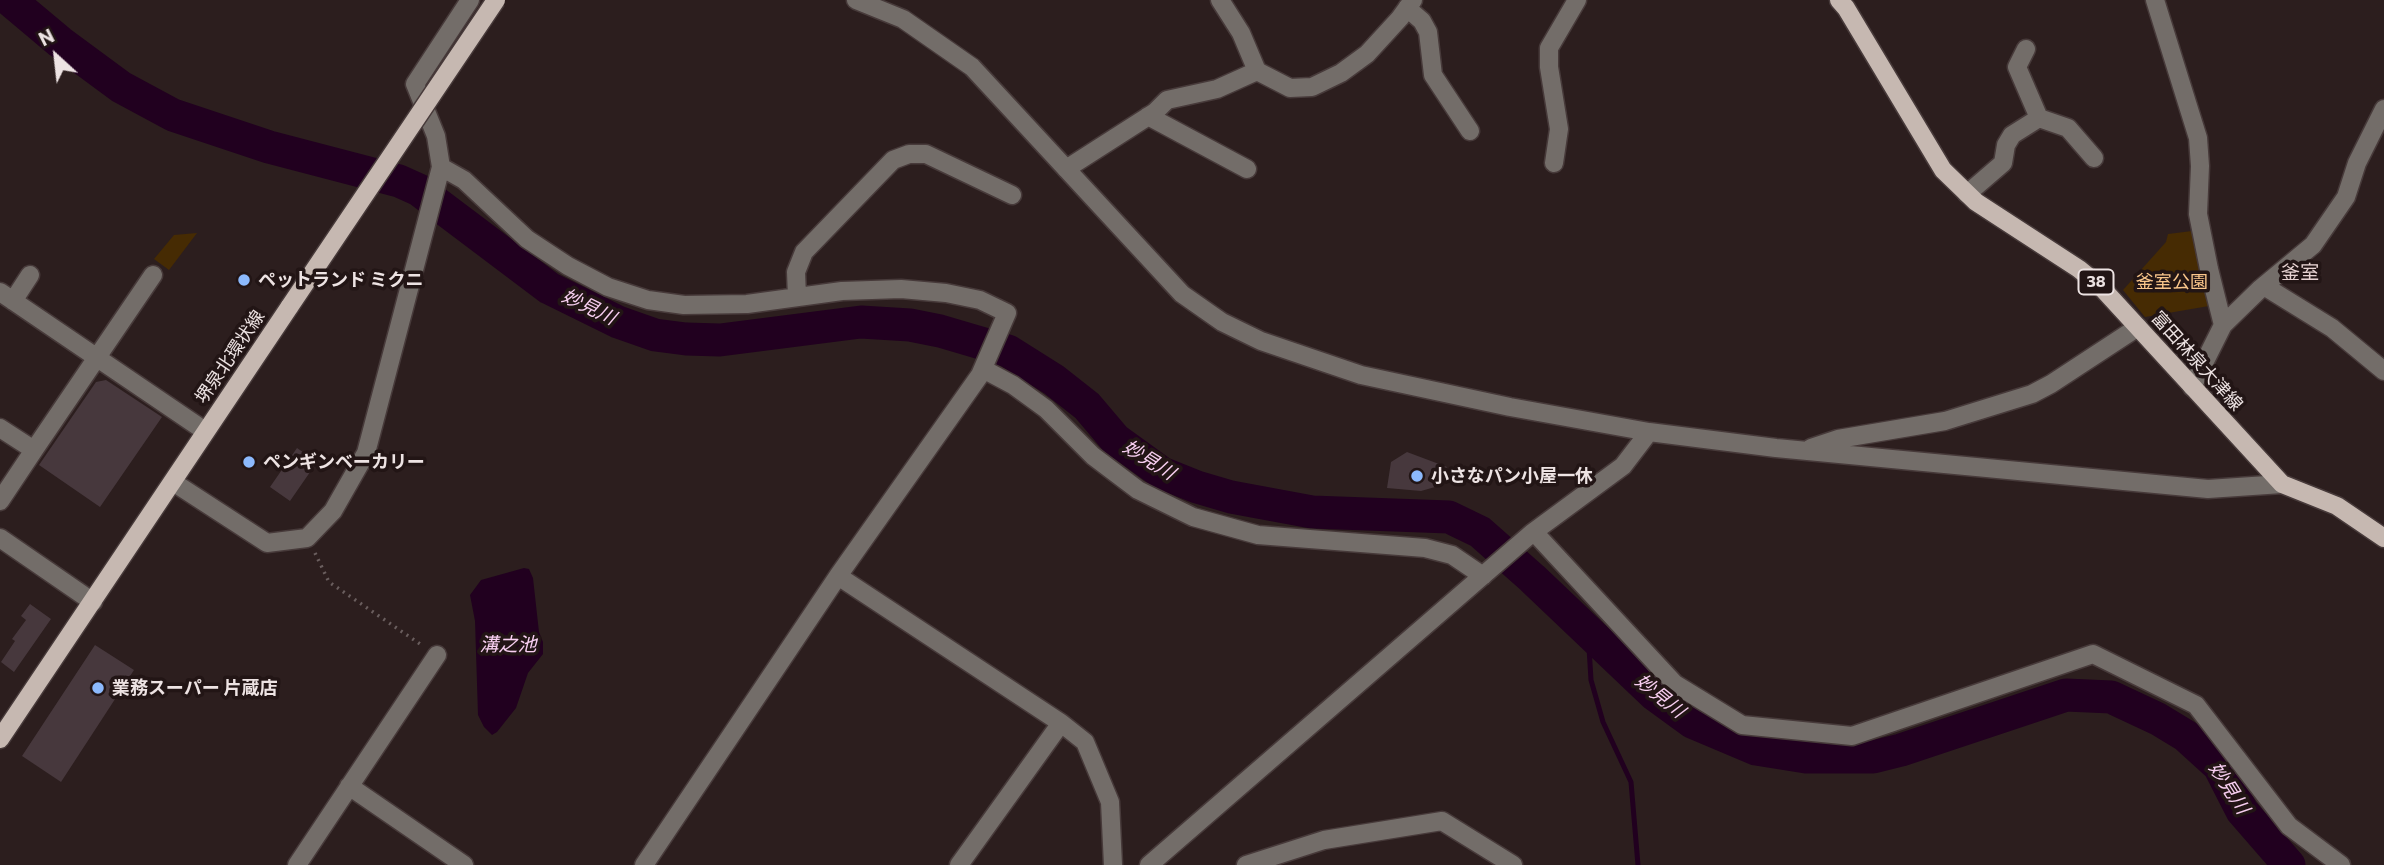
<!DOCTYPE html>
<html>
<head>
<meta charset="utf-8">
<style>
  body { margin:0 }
  #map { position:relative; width:2384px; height:865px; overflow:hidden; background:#2c1e1e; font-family:Commissioner,sans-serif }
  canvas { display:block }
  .north { position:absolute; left:21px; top:21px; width:70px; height:70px; -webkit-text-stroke:5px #221515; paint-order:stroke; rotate:333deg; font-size:19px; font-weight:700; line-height:28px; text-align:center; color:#ede3e3 }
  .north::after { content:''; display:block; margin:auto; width:24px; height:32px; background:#ede3e3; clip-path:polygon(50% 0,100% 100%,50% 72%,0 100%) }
</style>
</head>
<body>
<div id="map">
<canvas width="2384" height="865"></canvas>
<div class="north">N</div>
</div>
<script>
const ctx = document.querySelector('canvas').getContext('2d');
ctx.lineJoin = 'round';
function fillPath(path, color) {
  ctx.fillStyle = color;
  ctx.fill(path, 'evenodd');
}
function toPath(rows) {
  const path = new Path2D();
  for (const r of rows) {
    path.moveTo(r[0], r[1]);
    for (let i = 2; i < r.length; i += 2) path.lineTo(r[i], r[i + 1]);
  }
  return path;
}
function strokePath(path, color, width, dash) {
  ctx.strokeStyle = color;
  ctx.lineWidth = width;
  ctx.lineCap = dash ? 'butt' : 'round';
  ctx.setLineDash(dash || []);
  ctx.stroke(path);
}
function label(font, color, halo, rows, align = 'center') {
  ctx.font = font + ' Commissioner,"Noto Sans JP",sans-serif';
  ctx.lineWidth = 7;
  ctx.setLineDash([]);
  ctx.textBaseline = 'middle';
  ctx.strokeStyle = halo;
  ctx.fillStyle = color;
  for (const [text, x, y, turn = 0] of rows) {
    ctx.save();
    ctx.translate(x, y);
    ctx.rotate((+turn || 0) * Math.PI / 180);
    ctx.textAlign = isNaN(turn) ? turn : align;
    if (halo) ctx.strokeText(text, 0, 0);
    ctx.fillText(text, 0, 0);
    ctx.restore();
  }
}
fillPath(toPath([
  [2192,231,2209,306,2145,317,2123,290,2166,242,2168,234],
  [197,233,169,270,154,259,174,235]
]), '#462b03');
fillPath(toPath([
  [524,568,529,569,533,578,539,632,543,642,543,654,528,673,516,708,497,732,492,735,484,727,478,715,475,621,470,595,481,580]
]), '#21001f');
strokePath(toPath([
  [1588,631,1591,680,1603,722,1631,782,1638,865]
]), '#21001f', 5);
strokePath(toPath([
  [10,0,60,42,121,87,173,115,269,147,399,181,419,190,549,288,618,322,655,335,686,339,720,340,861,322,910,325,940,331,1008,351,1054,380,1087,406,1115,439,1162,473,1197,487,1231,497,1312,512,1449,517,1480,532,1532,578,1655,695,1692,722,1756,749,1806,757,1873,757,1901,750,2066,695,2111,697,2158,719,2186,736,2219,766,2242,811,2289,865]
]), '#21001f', 33);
fillPath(toPath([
  [106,380,162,417,100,507,39,465,96,382],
  [297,448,317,462,290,501,270,487],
  [1407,452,1447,467,1442,485,1421,491,1387,488,1391,462],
  [30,604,51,619,14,672,1,662,15,641,12,639,26,620,21,616],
  [95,645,134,670,61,782,22,756]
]), '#47383d');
const minor = toPath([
  [856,0,903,19,972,67,1182,294,1222,322,1261,341,1361,375,1510,407,1649,432,1776,448,2208,489,2282,484],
  [1220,0,1241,33,1257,71],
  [2155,0,2198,138,2200,166,2198,214,2209,269,2223,325,2192,387],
  [1407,8,1422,21,1428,32,1433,75,1470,131],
  [2026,49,2017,67,2039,118,2068,128,2094,158],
  [1148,116,1247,169],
  [1554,163,1559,129,1549,67,1549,48,1577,0],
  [441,167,464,180,527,239,568,266,608,287,648,300,684,305,747,304,842,291,901,289,946,293,980,300,1007,313,980,375,838,576,644,865],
  [1066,169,1155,112,1167,100,1217,89,1257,71,1290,88,1312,87,1341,73,1367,54,1400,18,1413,0],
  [1967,194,2003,163,2006,145,2012,135,2039,118],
  [2264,286,2332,328,2384,371],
  [0,292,205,431],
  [797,297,796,272,804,252,893,160,909,154,926,154,1012,195],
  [13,301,30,275],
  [2223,325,2260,289,2313,245,2346,197,2357,163,2384,109],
  [983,369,1013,385,1046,409,1093,456,1138,490,1193,517,1258,535,1425,548,1452,555,1483,576],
  [0,428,34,450,153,275],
  [1811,448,1838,439,1945,421,2032,394,2051,384,2138,327],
  [173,482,267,543,307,538,333,511,366,453,441,167,436,136,415,84,470,0],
  [0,501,34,450],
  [1534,532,1675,684,1742,725,1852,736,2093,654,2196,705,2289,826,2341,865],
  [0,538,93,602],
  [838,576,1061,723,1085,742,1110,802,1113,865],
  [349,786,464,865],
  [297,865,437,655],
  [959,865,1061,723],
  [1149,865,1532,533,1623,466,1649,432],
  [1246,865,1324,840,1442,821,1513,865]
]);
const major = toPath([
  [1839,0,1846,8,1943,170,1976,202,2079,269,2101,287,2282,484,2337,506,2384,538],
  [0,739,290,306]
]);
strokePath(minor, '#473a3a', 21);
strokePath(major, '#473a3a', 21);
strokePath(toPath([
  [315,553,329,582,423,646]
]), '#6a5e5e', 3.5, [2, 5]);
strokePath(minor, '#736d69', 18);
strokePath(major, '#c6b8b1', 18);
const majorBridge = toPath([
  [290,306,496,0]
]);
strokePath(majorBridge, '#473a3a', 21, []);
strokePath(majorBridge, '#c6b8b1', 18);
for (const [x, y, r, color] of [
  [244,280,7,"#8cb9fc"],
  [249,462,7,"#8cb9fc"],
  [1417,476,7,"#8cb9fc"],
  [98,688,7,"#8cb9fc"]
]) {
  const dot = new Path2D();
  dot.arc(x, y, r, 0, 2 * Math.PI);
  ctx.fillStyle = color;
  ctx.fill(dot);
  strokePath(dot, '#221515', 2.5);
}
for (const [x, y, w] of [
  [2096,282,35]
]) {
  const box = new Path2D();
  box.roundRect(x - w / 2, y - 12.5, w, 25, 5);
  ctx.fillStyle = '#221515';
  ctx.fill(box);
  strokePath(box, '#ede3e3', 2);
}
label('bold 16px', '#ede3e3', null, [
  ["38",2096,282]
]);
label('bold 18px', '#ede3e3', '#221515', [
  ["ペットランド ミクニ",258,280],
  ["ペンギンベーカリー",263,462],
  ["小さなパン小屋一休",1431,476],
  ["業務スーパー 片蔵店",112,688]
], 'left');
label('18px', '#f9c68b', '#221515', [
  ["釜室公園",2172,282]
]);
label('18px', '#ede3e3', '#221515', [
  ["堺泉北環状線",230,357,-56],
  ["富田林泉大津線",2197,361,48]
]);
label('19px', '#e7d3d2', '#221515', [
  ["釜室",2300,273]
]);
label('italic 19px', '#f8cff1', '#221515', [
  ["妙見川",589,307,26],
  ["妙見川",1149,460,32],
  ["溝之池",508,645],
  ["妙見川",1660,696,39],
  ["妙見川",2229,788,57]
]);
</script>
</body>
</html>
